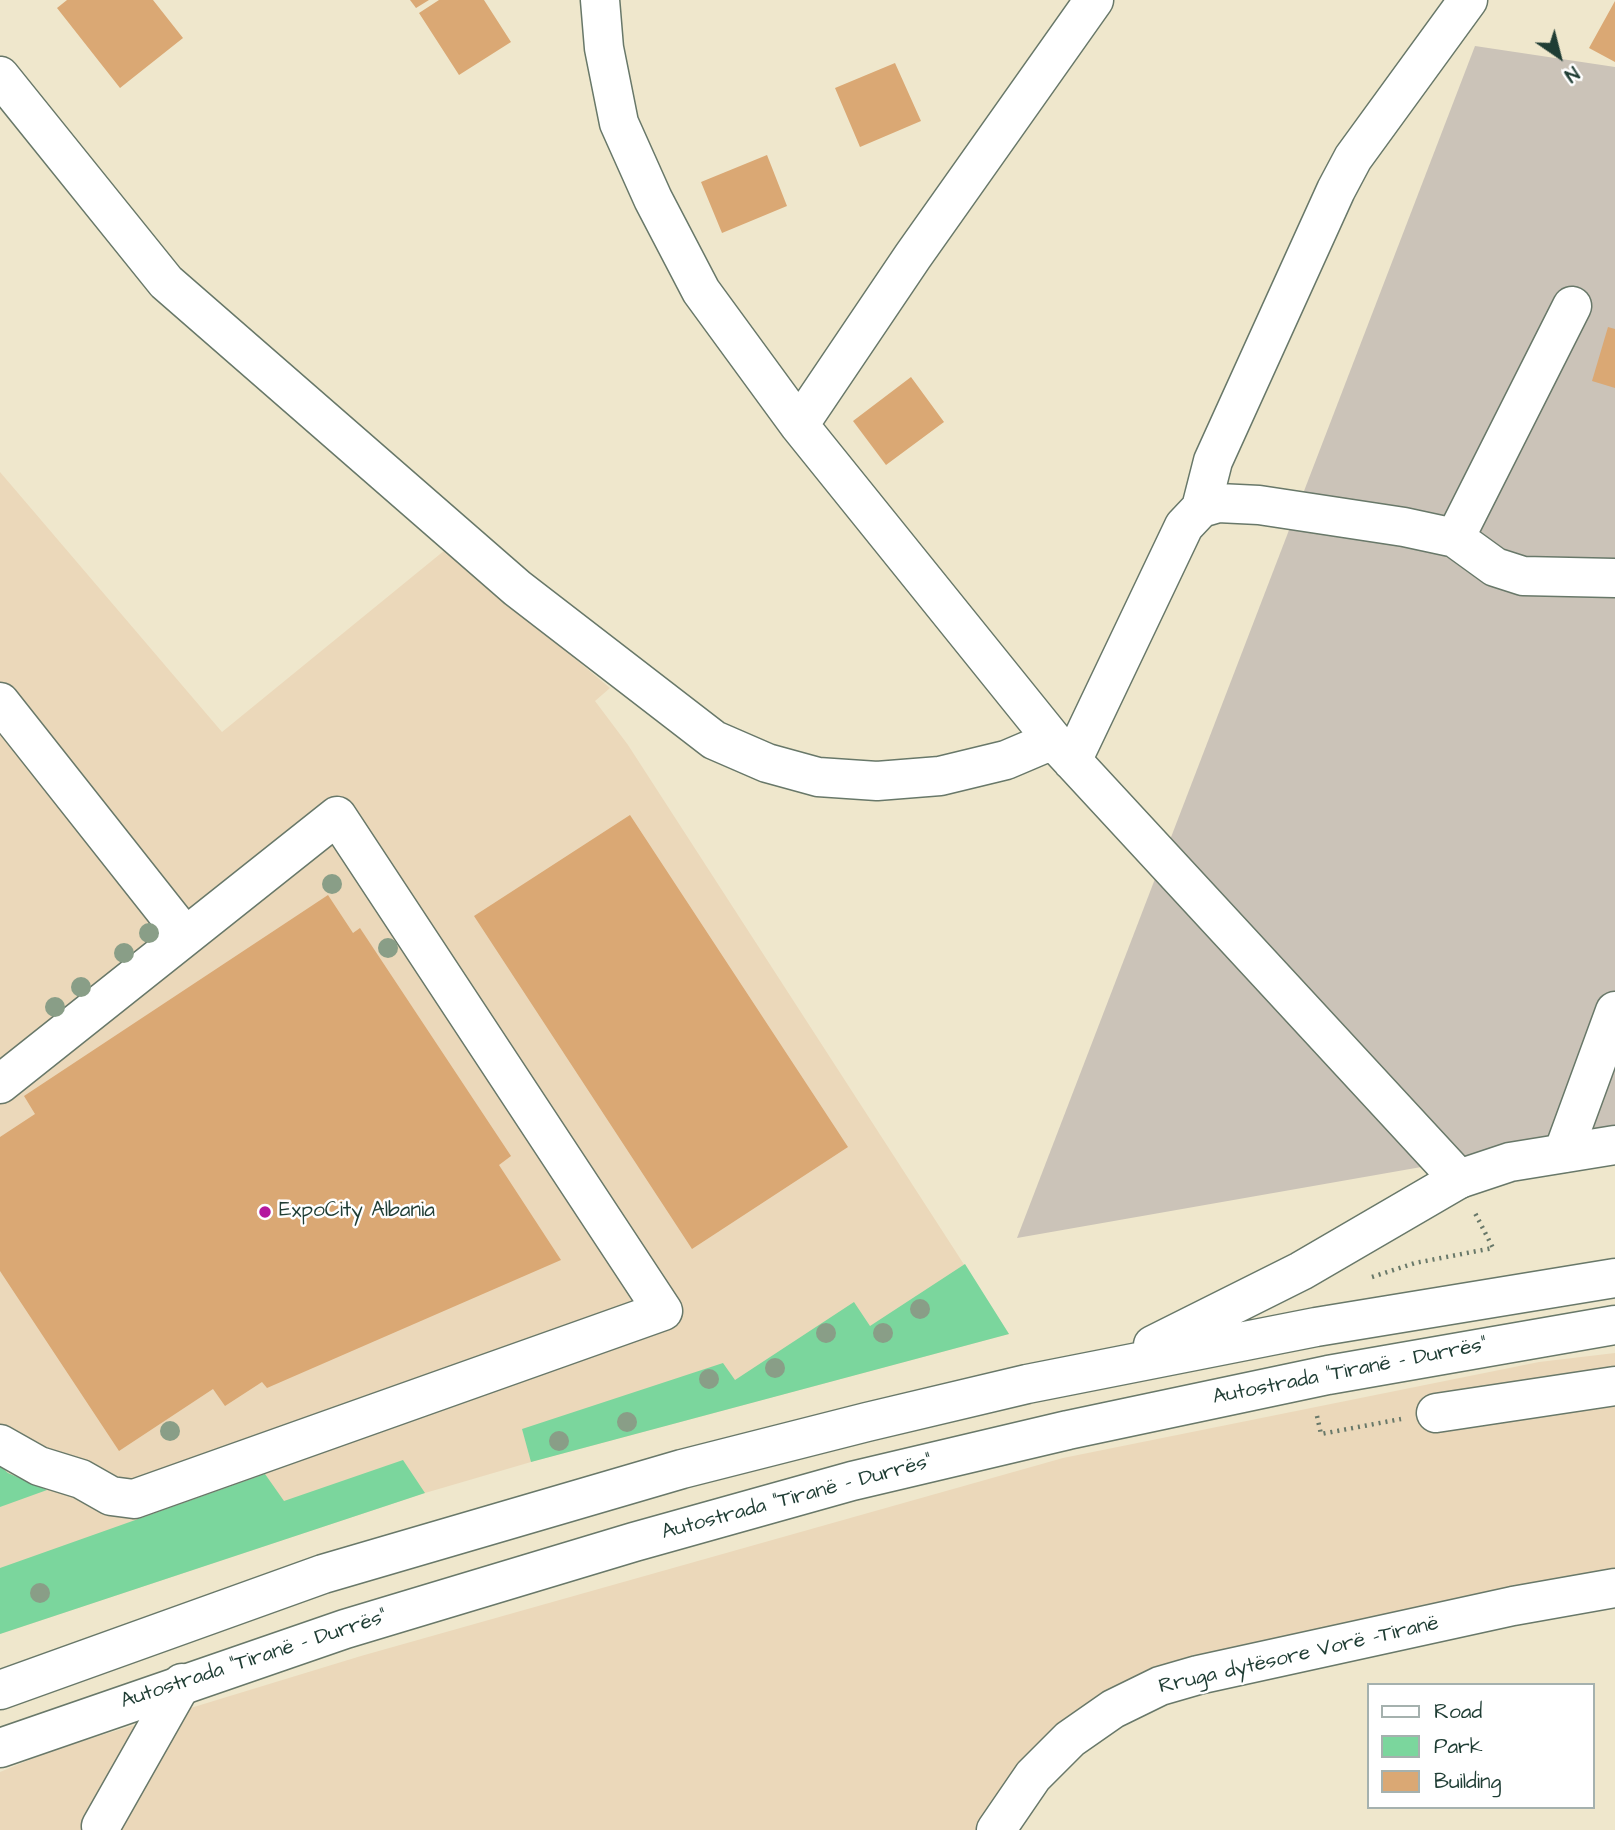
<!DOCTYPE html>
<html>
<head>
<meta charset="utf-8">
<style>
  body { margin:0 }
  #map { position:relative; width:1615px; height:1830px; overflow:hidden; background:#efe7cc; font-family:"Architects Daughter",sans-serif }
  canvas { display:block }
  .legend { position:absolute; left:1367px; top:1683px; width:228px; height:126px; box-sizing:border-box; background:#fff; border:2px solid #a5b1ae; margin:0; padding:9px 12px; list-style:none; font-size:21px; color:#1f3d34 }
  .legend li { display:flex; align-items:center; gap:14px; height:35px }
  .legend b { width:35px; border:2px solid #a5b1ae }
  .north { position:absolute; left:1524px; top:21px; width:70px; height:70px; -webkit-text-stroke:5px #fff; paint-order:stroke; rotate:145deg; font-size:19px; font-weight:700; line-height:28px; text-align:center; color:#1f3d34 }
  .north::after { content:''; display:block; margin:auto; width:24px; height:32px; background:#1f3d34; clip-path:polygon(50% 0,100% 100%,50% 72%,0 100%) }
</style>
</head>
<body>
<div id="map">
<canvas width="1615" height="1830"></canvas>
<ul class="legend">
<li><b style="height:9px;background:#fff"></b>Road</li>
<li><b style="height:19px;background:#7bd69d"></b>Park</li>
<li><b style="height:19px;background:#daa874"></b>Building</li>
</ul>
<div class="north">N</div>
</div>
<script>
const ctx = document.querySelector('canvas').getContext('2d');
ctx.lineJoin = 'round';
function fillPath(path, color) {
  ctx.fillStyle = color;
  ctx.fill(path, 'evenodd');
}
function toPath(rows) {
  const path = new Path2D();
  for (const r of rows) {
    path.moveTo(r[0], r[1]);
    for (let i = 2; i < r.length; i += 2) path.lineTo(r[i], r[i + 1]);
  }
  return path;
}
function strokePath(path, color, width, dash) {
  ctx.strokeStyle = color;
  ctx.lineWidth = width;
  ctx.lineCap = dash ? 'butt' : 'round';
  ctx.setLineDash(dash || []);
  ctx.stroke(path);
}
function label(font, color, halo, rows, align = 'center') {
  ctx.font = font + ' "Architects Daughter",sans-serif';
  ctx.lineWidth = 5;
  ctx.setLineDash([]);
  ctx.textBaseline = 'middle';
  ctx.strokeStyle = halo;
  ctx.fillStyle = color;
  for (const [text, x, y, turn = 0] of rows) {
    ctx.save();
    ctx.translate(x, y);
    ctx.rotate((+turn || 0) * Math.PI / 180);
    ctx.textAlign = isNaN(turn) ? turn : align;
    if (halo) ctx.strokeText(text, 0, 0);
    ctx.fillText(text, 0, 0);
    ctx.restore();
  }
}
fillPath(toPath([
  [0,472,222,732,445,550,610,688,595,701,628,745,1009,1334,531,1462,425,1493,0,1634],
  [1615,1353,1615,1588,1136,1697,996,1830,0,1830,0,1772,53,1750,361,1656,1063,1458,1539,1362]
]), '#ebd8ba');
fillPath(toPath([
  [1475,46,1615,67,1615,1133,1017,1238]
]), '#cbc3b8');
fillPath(toPath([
  [965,1264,1009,1334,531,1462,522,1429,723,1363,735,1380,854,1302,870,1326],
  [403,1460,425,1493,0,1634,0,1568,265,1474,284,1501],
  [0,1466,8,1473,47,1490,0,1507]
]), '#7bd69d');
fillPath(toPath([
  [67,0,153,0,183,38,120,88,57,8],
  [410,0,429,0,416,8],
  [439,0,484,0,511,42,459,75,419,13],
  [1615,1,1615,62,1589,48],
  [895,63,921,121,860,147,835,88],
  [767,155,787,206,722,233,701,182],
  [1608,327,1615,329,1615,388,1592,381],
  [911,377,944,422,886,465,853,421],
  [630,815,848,1147,692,1249,474,916],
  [328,895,353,933,360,928,511,1156,499,1165,561,1260,267,1388,262,1382,225,1406,213,1389,119,1451,0,1271,0,1137,35,1114,24,1096]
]), '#daa874');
const minor = toPath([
  [600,0,604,48,619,123,653,199,701,291,799,425,1053,740,1459,1179],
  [0,76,166,282,517,588,714,740,767,763,818,777,877,781,940,776,1006,760,1053,740],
  [799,425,913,256,1094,0],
  [1201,508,1213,461,1336,190,1353,158,1468,0],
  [1455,538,1572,306],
  [0,702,185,936],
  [1072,761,1184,526,1201,508,1218,503,1259,505,1404,527,1455,538,1495,567,1523,576,1615,578],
  [0,1084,337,816,663,1311,134,1499,111,1496,81,1479,39,1466,0,1444],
  [1563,1153,1615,1011],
  [1436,1413,1615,1386],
  [101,1826,182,1683]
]);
const major = toPath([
  [1459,1179,1510,1162,1615,1145],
  [996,1830,1033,1776,1070,1739,1113,1709,1160,1686,1198,1675,1513,1606,1615,1588]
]);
const highway = toPath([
  [1153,1345,1301,1271,1459,1179],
  [0,1690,323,1574,682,1469,867,1422,1027,1384,1316,1327,1615,1278],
  [0,1748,345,1629,634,1542,852,1481,1068,1430,1328,1375,1615,1325]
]);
strokePath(minor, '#687869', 41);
strokePath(major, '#687869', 41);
strokePath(highway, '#687869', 41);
strokePath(toPath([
  [1372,1277,1415,1263,1493,1248,1475,1213],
  [1317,1416,1321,1434,1401,1419]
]), '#687869', 4.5, [2, 5]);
strokePath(minor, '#fff', 38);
strokePath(major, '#fff', 38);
strokePath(highway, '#fff', 38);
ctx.fillStyle = '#899e87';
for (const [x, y] of [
  [332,884],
  [149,933],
  [388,948],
  [124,953],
  [81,987],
  [55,1007],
  [920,1309],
  [826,1333],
  [883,1333],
  [775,1368],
  [709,1379],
  [627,1422],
  [170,1431],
  [559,1441],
  [40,1593]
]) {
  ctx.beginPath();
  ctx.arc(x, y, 10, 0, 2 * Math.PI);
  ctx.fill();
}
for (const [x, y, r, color] of [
  [265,1212,7,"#b5179e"]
]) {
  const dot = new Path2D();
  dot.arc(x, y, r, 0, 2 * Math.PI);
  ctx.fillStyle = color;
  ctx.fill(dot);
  strokePath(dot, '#fff', 2.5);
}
label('21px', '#1f3d34', '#fff', [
  ["ExpoCity Albania",279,1212]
], 'left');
label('21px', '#1f3d34', '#fff', [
  ["Autostrada \"Tiranë - Durrës\"",1350,1372,-11],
  ["Autostrada \"Tiranë - Durrës\"",797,1498,-15],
  ["Rruga dytësore Vorë -Tiranë",1299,1656,-13],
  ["Autostrada \"Tiranë - Durrës\"",254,1660,-18]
]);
</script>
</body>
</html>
